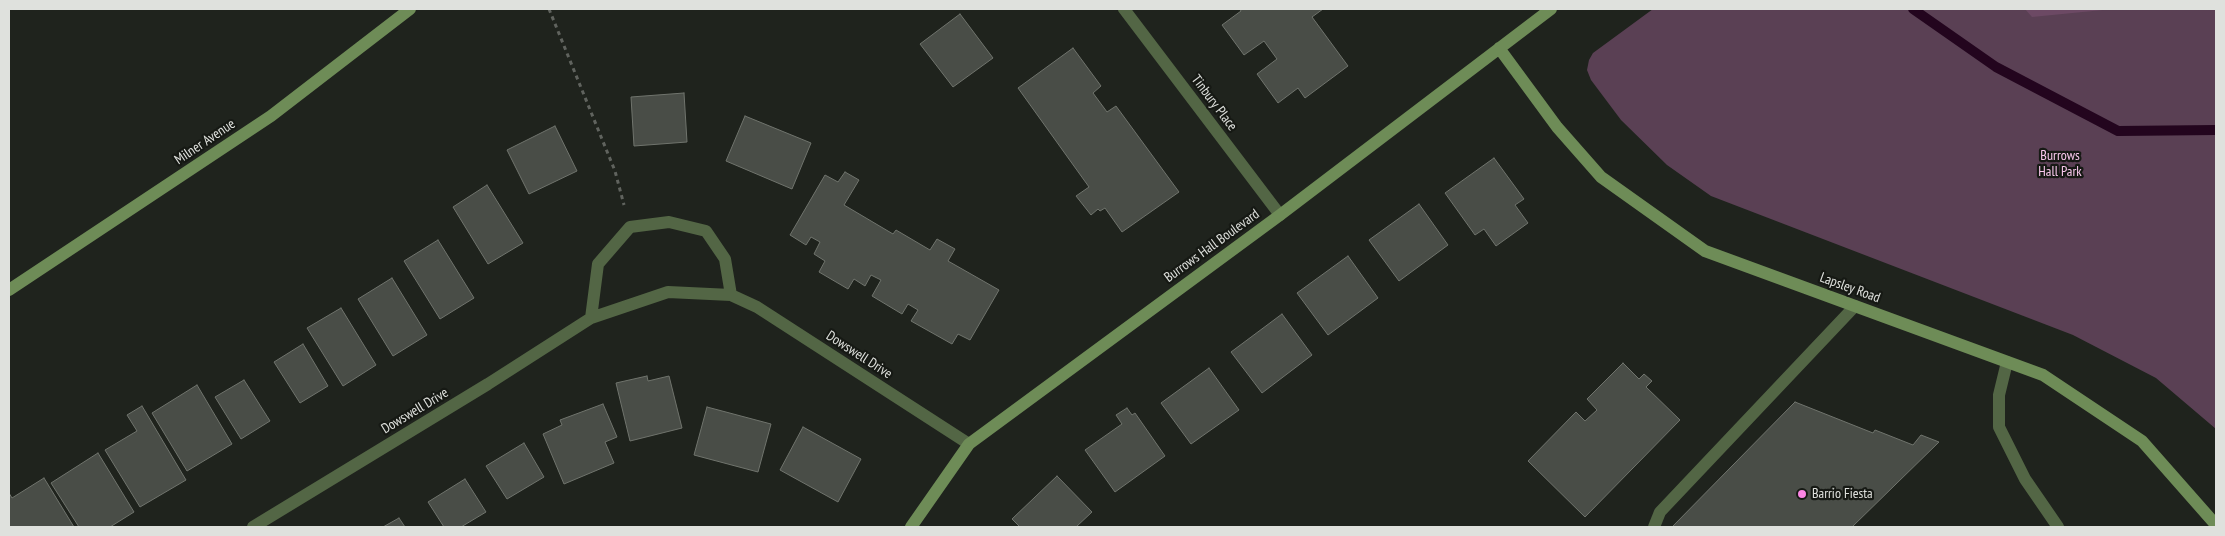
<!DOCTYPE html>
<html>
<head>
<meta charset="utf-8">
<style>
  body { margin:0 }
  #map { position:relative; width:2225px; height:536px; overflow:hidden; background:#1f231d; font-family:"PT Sans Narrow",sans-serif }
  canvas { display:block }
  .frame { position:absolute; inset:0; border:10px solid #dfe1dd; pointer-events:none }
</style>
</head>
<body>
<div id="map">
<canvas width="2225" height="536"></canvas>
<div class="frame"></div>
</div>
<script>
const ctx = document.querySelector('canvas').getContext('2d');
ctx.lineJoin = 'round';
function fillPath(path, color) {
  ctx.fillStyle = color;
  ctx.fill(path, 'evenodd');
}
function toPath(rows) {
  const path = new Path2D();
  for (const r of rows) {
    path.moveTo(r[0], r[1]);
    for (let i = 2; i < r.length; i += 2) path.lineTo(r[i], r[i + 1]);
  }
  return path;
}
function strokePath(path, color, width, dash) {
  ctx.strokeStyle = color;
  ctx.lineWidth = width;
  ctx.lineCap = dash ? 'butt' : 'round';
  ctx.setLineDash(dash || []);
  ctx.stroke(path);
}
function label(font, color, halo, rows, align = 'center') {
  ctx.font = font + ' "PT Sans Narrow",sans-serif';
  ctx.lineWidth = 4.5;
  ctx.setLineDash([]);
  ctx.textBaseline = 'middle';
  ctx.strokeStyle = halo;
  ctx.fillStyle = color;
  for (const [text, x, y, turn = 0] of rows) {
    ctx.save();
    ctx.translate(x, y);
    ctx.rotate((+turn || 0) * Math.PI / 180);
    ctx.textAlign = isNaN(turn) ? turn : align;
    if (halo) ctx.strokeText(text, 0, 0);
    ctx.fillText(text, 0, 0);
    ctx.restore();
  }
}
fillPath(toPath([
  [1653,9,2216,9,2216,429,2156,378,2073,335,1711,196,1667,165,1621,120,1591,80,1587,70,1589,60,1593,53]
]), '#5a4054');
fillPath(toPath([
  [2025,9,2113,9,2032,17]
]), '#6c4964');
strokePath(toPath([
  [1913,9,1996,67,2118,131,2216,130]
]), '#23051e', 10);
const building = toPath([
  [1240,9,1323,9,1312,17,1348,66,1305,98,1298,88,1278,103,1257,74,1277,59,1264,41,1244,55,1222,25,1241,11,1240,9],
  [960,14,993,58,953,87,920,44,960,14],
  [1073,48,1101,86,1093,93,1107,112,1116,106,1179,192,1122,232,1105,208,1100,211,1098,209,1091,215,1076,196,1089,187,1018,88,1073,48],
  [684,93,687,142,634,146,631,97,684,93],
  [745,116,811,143,792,189,726,161,745,116],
  [555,126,577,171,529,194,507,150,555,126],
  [1494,158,1524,199,1515,205,1528,223,1496,246,1484,229,1475,235,1445,193,1494,158],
  [845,172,859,180,844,205,893,234,896,230,930,250,937,239,955,249,948,261,999,290,970,340,958,334,952,344,911,321,918,310,908,304,902,314,872,296,881,280,871,275,865,286,854,279,848,289,819,272,825,261,814,254,820,242,811,237,806,245,790,235,825,175,838,182,845,172],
  [487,185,523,243,488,264,453,207,487,185],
  [1419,204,1448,245,1399,281,1369,240,1419,204],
  [438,240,474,298,440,319,404,261,438,240],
  [1348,256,1378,298,1328,335,1297,293,1348,256],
  [392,278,427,335,393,356,358,299,392,278],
  [341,308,376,365,343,386,307,328,341,308],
  [1282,314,1312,355,1262,393,1231,352,1282,314],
  [303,344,328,386,300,403,274,362,303,344],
  [1623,363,1639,379,1644,374,1652,381,1646,387,1680,420,1585,517,1528,461,1576,412,1585,421,1597,410,1587,399,1623,363],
  [1209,368,1239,410,1191,444,1161,403,1209,368],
  [647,376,648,381,669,376,682,428,630,441,616,383,647,376],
  [244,380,270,421,241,439,215,397,244,380],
  [197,385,232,444,187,471,152,413,197,385],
  [1795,402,1873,433,1875,430,1913,445,1921,435,1939,442,1852,527,1672,527,1795,402],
  [603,404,617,437,605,442,614,463,564,484,543,434,562,425,560,420,603,404],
  [142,406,186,480,140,507,105,450,137,431,127,415,142,406],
  [707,407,771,424,758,472,694,455,707,407],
  [1127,408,1132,415,1135,413,1165,456,1115,492,1085,450,1122,424,1116,415,1127,408],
  [803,427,861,459,838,502,780,470,803,427],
  [524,443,544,477,507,499,486,466,524,443],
  [98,453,134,512,110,527,79,527,51,483,98,453],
  [1057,476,1092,512,1076,527,1020,527,1012,519,1057,476],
  [44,478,74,527,10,527,9,525,9,493,12,498,44,478],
  [465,479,486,512,461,527,444,527,428,502,465,479],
  [399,518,405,527,383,527,399,518]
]);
fillPath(building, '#494d47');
strokePath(building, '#70746d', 1);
strokePath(toPath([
  [549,9,615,171,624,205]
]), '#60635e', 3, [4, 4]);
strokePath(toPath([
  [2007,362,1999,395,1999,427,2025,479,2058,527],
  [1654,527,1660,512,1855,306]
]), '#536645', 12);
strokePath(toPath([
  [1124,9,1280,215],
  [591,318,598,264,630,227,669,222,706,231,725,259,731,295],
  [253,527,488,384,591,318,668,292,731,295,757,307,969,444]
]), '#536645', 12);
strokePath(toPath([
  [1499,48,1557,127,1601,177,1705,251,2043,375,2142,441,2216,525],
  [9,290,271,116,410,9],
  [911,527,969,444,1280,215,1551,9]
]), '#6e8c57', 12);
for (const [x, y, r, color] of [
  [1802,494,5,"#fc86e4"]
]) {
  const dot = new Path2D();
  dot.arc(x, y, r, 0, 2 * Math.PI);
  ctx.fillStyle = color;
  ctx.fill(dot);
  strokePath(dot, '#161914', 2);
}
label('14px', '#dfe1dd', '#161914', [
  ["Tinbury Place",1214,103,53],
  ["Milner Avenue",205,142,-34],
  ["Burrows Hall Boulevard",1212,246,-36],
  ["Lapsley Road",1850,288,20],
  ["Dowswell Drive",859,355,33],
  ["Dowswell Drive",415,411,-31]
]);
label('14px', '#f9c8ed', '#161914', [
  ["Burrows",2060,156],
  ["Hall Park",2060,172]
]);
label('14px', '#dfe1dd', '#161914', [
  ["Barrio Fiesta",1812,494]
], 'left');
</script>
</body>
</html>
